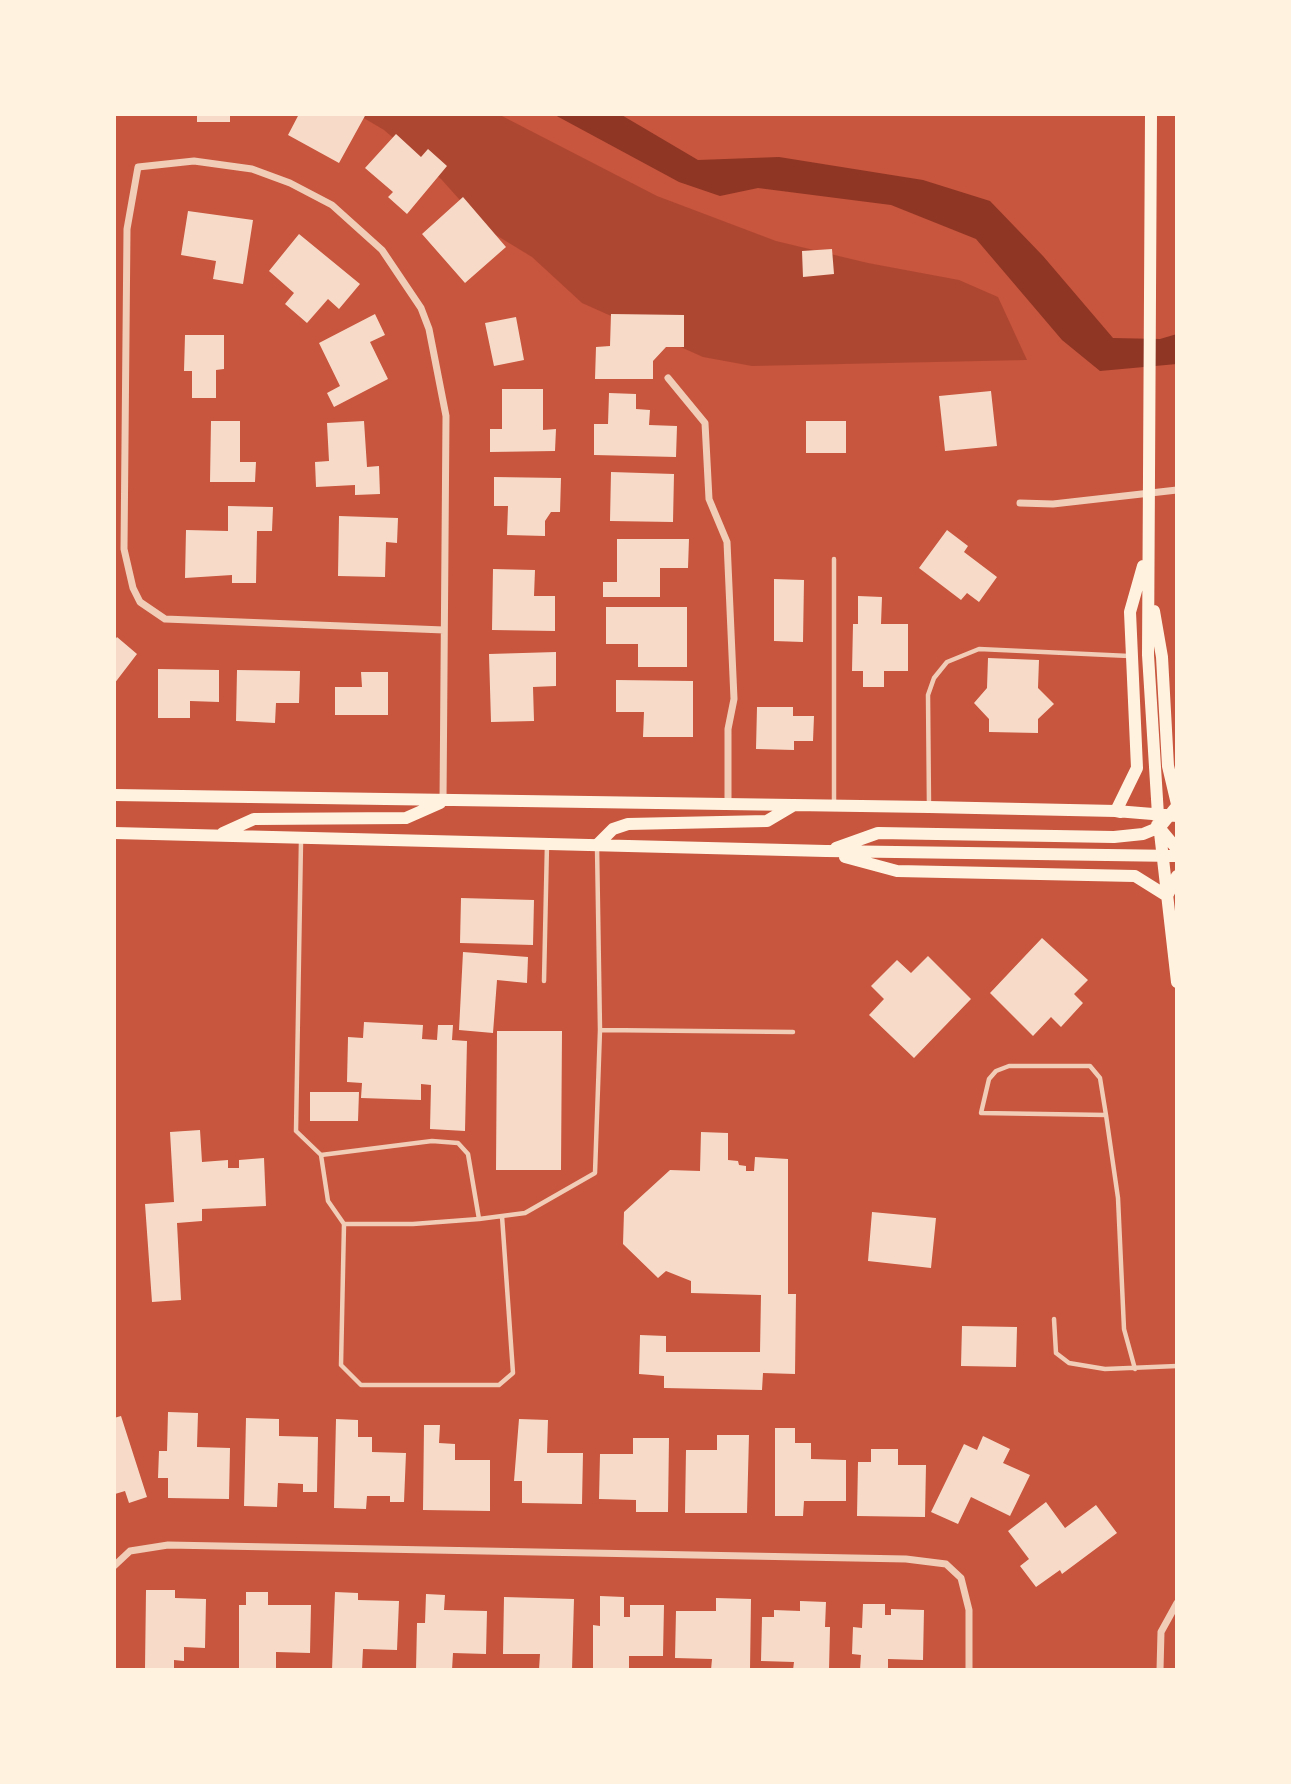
<!DOCTYPE html>
<html>
<head>
<meta charset="utf-8">
<style>
  body { margin:0 }
  #map { position:relative; width:1291px; height:1784px; overflow:hidden; background:#c8553d; font-family:"Public Sans",sans-serif }
  canvas { display:block }
  .frame { position:absolute; inset:0; border:116px solid #fff3e0; pointer-events:none }
</style>
</head>
<body>
<div id="map">
<canvas width="1291" height="1784"></canvas>
<div class="frame"></div>
</div>
<script>
const ctx = document.querySelector('canvas').getContext('2d');
ctx.lineJoin = 'round';
function fillPath(path, color) {
  ctx.fillStyle = color;
  ctx.fill(path, 'evenodd');
}
function toPath(rows) {
  const path = new Path2D();
  for (const r of rows) {
    path.moveTo(r[0], r[1]);
    for (let i = 2; i < r.length; i += 2) path.lineTo(r[i], r[i + 1]);
  }
  return path;
}
function strokePath(path, color, width, dash) {
  ctx.strokeStyle = color;
  ctx.lineWidth = width;
  ctx.lineCap = dash ? 'butt' : 'round';
  ctx.setLineDash(dash || []);
  ctx.stroke(path);
}
fillPath(toPath([
  [357,114,498,114,657,196,776,241,868,263,959,280,998,297,1027,360,752,366,703,357,582,303,532,257,486,229,441,179,384,130]
]), '#ae4732');
fillPath(toPath([
  [553,114,620,114,698,160,779,157,923,180,990,201,1043,256,1113,338,1160,339,1177,334,1177,364,1100,371,1062,340,976,239,891,205,758,188,720,196,679,182]
]), '#8f3625');
fillPath(toPath([
  [197,114,230,114,230,122,197,122],
  [299,114,366,114,339,163,288,135],
  [396,134,421,157,428,149,447,166,407,214,388,197,393,192,365,168],
  [463,197,506,247,465,283,422,234],
  [188,211,253,220,243,284,213,279,216,261,181,255],
  [299,234,360,284,339,309,328,299,307,323,285,304,294,293,269,271],
  [832,249,834,274,803,277,802,251],
  [375,314,385,335,370,342,388,379,334,407,327,393,340,386,319,343],
  [611,314,684,315,684,347,666,347,653,361,653,379,595,379,596,347,610,346],
  [516,317,524,360,494,366,485,323],
  [185,335,224,335,224,369,216,370,216,398,192,398,192,371,184,371],
  [502,389,543,389,543,430,556,429,555,451,490,452,490,429,502,429],
  [991,391,997,446,945,451,939,396],
  [609,393,636,394,636,409,650,410,649,425,677,426,676,457,594,455,594,424,608,424],
  [211,421,240,421,240,462,256,462,255,482,210,482],
  [364,421,367,467,379,466,380,494,355,495,355,485,316,487,315,462,329,461,327,423],
  [806,421,846,421,846,453,806,453],
  [611,472,674,474,673,522,610,521],
  [494,477,561,478,560,512,551,512,545,521,545,536,507,535,508,506,494,506],
  [228,506,273,507,272,531,257,531,256,583,232,583,232,575,185,578,186,530,228,531],
  [339,516,398,518,397,543,386,542,385,577,338,576],
  [947,530,968,546,964,552,997,577,979,602,967,593,961,600,919,568],
  [617,539,689,539,688,568,660,568,660,597,603,597,603,582,617,582],
  [493,569,535,570,534,596,555,596,555,631,492,630],
  [774,579,804,580,803,642,774,641],
  [858,596,882,597,881,624,908,624,908,671,884,671,884,687,863,687,863,671,852,671,853,624,858,624],
  [606,607,687,607,687,667,638,667,638,644,606,644],
  [117,637,137,654,114,684,114,641],
  [556,652,556,686,533,687,534,721,491,722,489,654],
  [988,658,1039,660,1038,688,1054,704,1038,719,1038,733,989,732,989,719,974,703,987,688],
  [158,669,219,670,219,702,190,701,190,718,158,718],
  [237,670,300,671,299,703,276,703,275,723,236,721],
  [361,672,388,672,388,715,335,715,335,687,362,687],
  [616,680,693,681,693,737,643,737,644,712,616,712],
  [757,707,793,707,793,716,814,716,813,741,794,741,794,750,756,749],
  [461,898,534,900,533,945,460,943],
  [1042,938,1088,980,1074,994,1083,1003,1061,1027,1051,1017,1033,1036,990,993],
  [463,952,528,957,527,983,497,980,493,1033,459,1030],
  [928,956,971,999,914,1058,869,1015,884,999,871,986,897,960,911,973],
  [364,1022,423,1025,422,1039,437,1040,438,1025,453,1025,452,1040,467,1041,465,1131,430,1129,431,1085,421,1084,421,1100,361,1098,362,1083,347,1082,348,1037,363,1038],
  [497,1031,562,1031,561,1170,496,1170],
  [310,1092,359,1092,358,1121,310,1121],
  [200,1130,202,1162,228,1160,228,1168,239,1168,239,1160,264,1158,266,1206,202,1209,202,1221,177,1223,181,1300,152,1302,145,1204,174,1202,170,1132],
  [701,1132,728,1133,728,1160,738,1161,739,1165,746,1166,746,1171,754,1171,755,1157,788,1159,788,1294,796,1294,795,1374,763,1373,762,1390,664,1388,664,1376,639,1374,640,1335,666,1336,666,1352,760,1352,761,1295,691,1293,691,1281,666,1271,658,1278,623,1244,624,1212,670,1170,700,1171],
  [872,1212,936,1218,931,1268,868,1261],
  [962,1326,1017,1327,1016,1367,961,1366],
  [168,1412,198,1413,197,1447,230,1448,229,1499,168,1498,168,1478,158,1478,159,1451,167,1451],
  [121,1416,147,1497,129,1503,125,1491,115,1494,114,1491,114,1418],
  [246,1418,279,1419,279,1436,318,1437,317,1492,303,1492,303,1484,278,1483,277,1507,244,1506],
  [336,1419,358,1420,358,1437,372,1437,372,1452,406,1453,404,1502,390,1502,390,1496,367,1496,366,1509,334,1508],
  [519,1419,548,1420,547,1453,583,1453,582,1504,522,1503,522,1481,514,1481],
  [424,1425,440,1425,439,1443,455,1444,455,1460,490,1460,490,1511,423,1510],
  [775,1428,795,1428,795,1443,811,1443,811,1459,846,1460,846,1501,804,1501,803,1516,775,1516],
  [717,1435,749,1435,747,1513,685,1513,686,1450,717,1450],
  [983,1436,1010,1449,1003,1463,1030,1475,1010,1516,971,1497,958,1524,931,1512,964,1444,977,1450],
  [633,1438,669,1438,668,1512,636,1512,636,1500,599,1499,600,1454,633,1454],
  [871,1449,898,1449,898,1465,926,1465,925,1517,857,1516,858,1462,871,1462],
  [1046,1502,1065,1528,1096,1505,1117,1533,1062,1574,1060,1570,1036,1587,1020,1566,1029,1559,1008,1531],
  [146,1590,175,1590,175,1598,206,1599,205,1648,184,1647,184,1661,174,1660,174,1670,145,1669],
  [246,1592,268,1592,268,1605,311,1605,310,1653,276,1652,276,1670,239,1670,239,1605,246,1605],
  [335,1592,358,1593,358,1600,399,1601,397,1650,363,1649,362,1670,332,1670],
  [426,1594,445,1595,444,1610,487,1611,486,1654,453,1653,452,1670,416,1670,417,1623,425,1623],
  [600,1596,624,1597,624,1617,630,1617,630,1605,664,1605,663,1656,629,1656,629,1670,593,1670,593,1625,600,1626],
  [504,1597,574,1599,572,1670,539,1670,540,1654,503,1654],
  [716,1598,751,1599,750,1670,711,1670,712,1659,675,1658,676,1611,716,1611],
  [800,1601,826,1602,825,1627,830,1627,829,1670,793,1670,794,1662,761,1661,762,1617,774,1617,774,1610,800,1611],
  [863,1604,885,1604,885,1615,891,1615,891,1609,924,1610,923,1660,888,1659,888,1670,860,1670,861,1655,852,1654,853,1627,862,1628]
]), '#f7dbc8');
strokePath(toPath([
  [834,804,834,559],
  [929,806,928,695,934,678,947,662,979,649,1129,656],
  [301,841,296,1131,321,1155,432,1141,458,1143,468,1154,479,1219,413,1224,344,1224,328,1201,321,1155],
  [597,846,600,1030,793,1032],
  [544,981,547,844],
  [1106,1115,1100,1078,1090,1066,1009,1066,996,1071,989,1079,981,1113,1106,1115,1118,1198,1124,1329,1135,1369],
  [479,1219,525,1213,595,1173,600,1030],
  [344,1224,341,1365,361,1385,499,1385,513,1373,502,1216],
  [1054,1319,1056,1353,1069,1363,1105,1369,1177,1366]
]), '#f1ccb7', 4.5);
strokePath(toPath([
  [668,378,705,423,709,499,727,542,734,699,728,729,728,803],
  [1020,503,1053,504,1177,490],
  [443,801,446,416,429,329,421,308,382,250,332,205,290,183,252,169,194,161,138,167,127,229,124,549,133,588,140,602,165,619,444,630],
  [114,1566,130,1551,168,1545,906,1559,946,1564,961,1578,969,1610,969,1670],
  [1160,1670,1161,1632,1177,1603]
]), '#f1ccb7', 7);
strokePath(toPath([
  [1151,114,1148,655,1158,815,1177,982],
  [1154,611,1162,657,1168,766,1177,804],
  [114,795,929,807,1116,811,1177,816],
  [1121,812,1116,811,1137,768,1130,612,1143,566],
  [1157,825,1177,849],
  [114,833,826,851,1177,856],
  [223,833,254,819,406,818,440,803],
  [597,845,613,829,628,824,767,821,794,805],
  [836,848,878,833,1114,837,1143,834,1160,827,1177,806],
  [845,857,897,871,1135,876,1167,896,1177,876]
]), '#fff3e0', 12);
</script>
</body>
</html>
